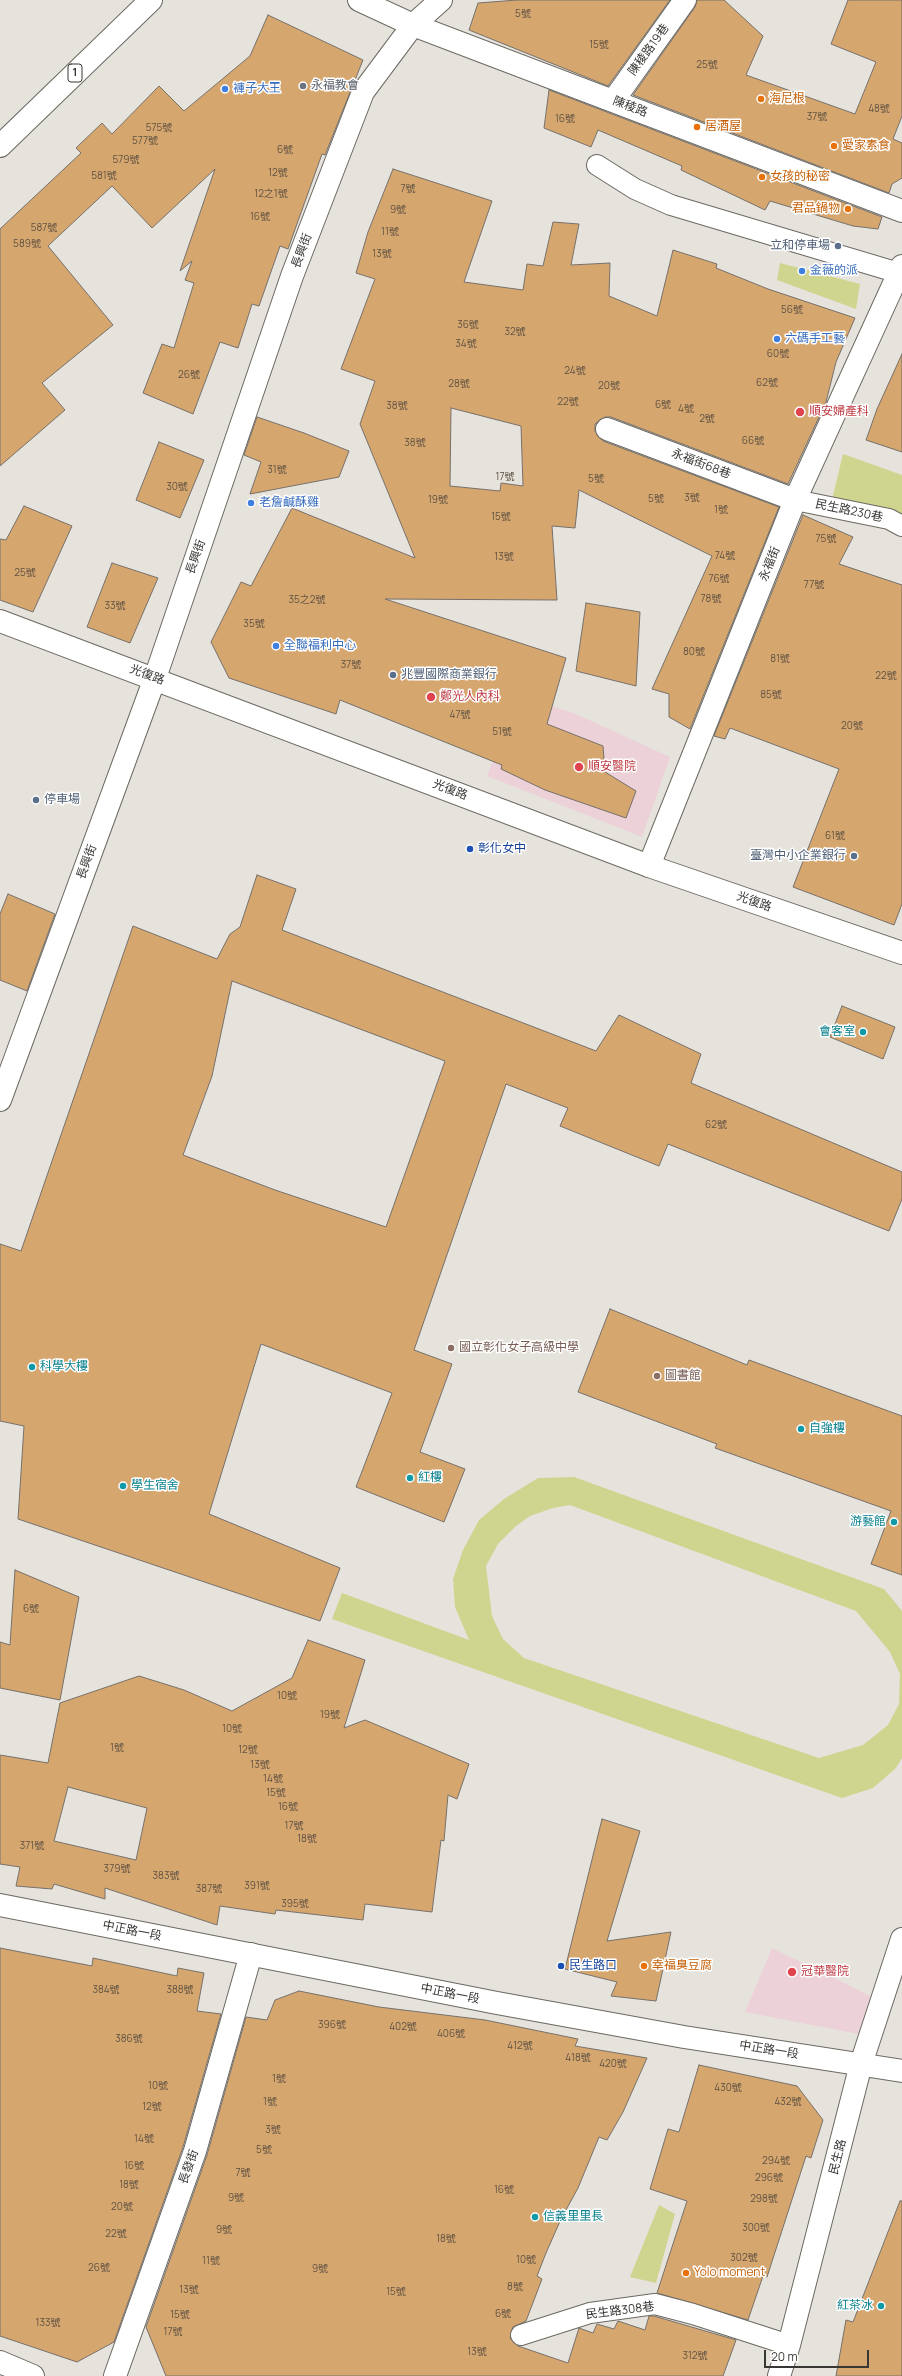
<!DOCTYPE html>
<html>
<head>
<meta charset="utf-8">
<style>
  body { margin:0 }
  #map { position:relative; width:902px; height:2376px; overflow:hidden; background:#e6e3dc; font-family:Manrope,sans-serif }
  canvas { display:block }
  .scale { position:absolute; left:764px; top:2350px; width:105px; height:18px; box-sizing:border-box; border:2px solid #383734; border-top:0; padding-left:5px; font-size:12px; line-height:14px; white-space:nowrap; color:#383734; -webkit-text-stroke:3px #fff; paint-order:stroke }
</style>
</head>
<body>
<div id="map">
<canvas width="902" height="2376"></canvas>
<div class="scale">20 m</div>
</div>
<script>
const ctx = document.querySelector('canvas').getContext('2d');
ctx.lineJoin = 'round';
function fillPath(path, color) {
  ctx.fillStyle = color;
  ctx.fill(path, 'evenodd');
}
function toPath(rows) {
  const path = new Path2D();
  for (const r of rows) {
    path.moveTo(r[0], r[1]);
    for (let i = 2; i < r.length; i += 2) path.lineTo(r[i], r[i + 1]);
  }
  return path;
}
function strokePath(path, color, width, dash) {
  ctx.strokeStyle = color;
  ctx.lineWidth = width;
  ctx.lineCap = dash ? 'butt' : 'round';
  ctx.setLineDash(dash || []);
  ctx.stroke(path);
}
function label(font, color, halo, rows, align = 'center') {
  ctx.font = font + ' Manrope,"Noto Sans TC",sans-serif';
  ctx.lineWidth = 3;
  ctx.setLineDash([]);
  ctx.textBaseline = 'middle';
  ctx.strokeStyle = halo;
  ctx.fillStyle = color;
  for (const [text, x, y, turn = 0] of rows) {
    ctx.save();
    ctx.translate(x, y);
    ctx.rotate((+turn || 0) * Math.PI / 180);
    ctx.textAlign = isNaN(turn) ? turn : align;
    if (halo) ctx.strokeText(text, 0, 0);
    ctx.fillText(text, 0, 0);
    ctx.restore();
  }
}
fillPath(toPath([
  [518,695,576,714,670,757,642,837,487,776],
  [772,1948,871,1996,858,2034,745,2012]
]), '#ecd2d8');
fillPath(toPath([
  [780,263,860,284,856,309,777,280],
  [843,454,902,475,902,534,830,508],
  [574,1477,884,1589,902,1611,902,1758,896,1768,873,1788,842,1798,332,1619,342,1593,469,1640,455,1607,453,1579,463,1550,479,1520,504,1499,538,1478],
  [570,1505,856,1611,890,1652,900,1674,899,1704,888,1725,863,1745,819,1758,524,1658,503,1639,492,1616,486,1566,498,1544,516,1526,530,1516,553,1508],
  [659,2205,675,2214,656,2283,630,2277]
]), '#cfd58f');
const building = toPath([
  [517,0,670,0,608,86,469,30,478,3,517,0],
  [697,0,724,0,763,36,746,75,855,114,876,62,831,44,848,0,902,0,902,116,893,139,902,143,902,178,892,184,889,193,633,95,695,7,697,0],
  [268,15,363,60,325,155,322,154,288,249,280,246,259,306,252,304,238,348,220,342,193,414,143,393,162,344,174,348,194,283,185,280,192,261,180,271,215,169,152,228,112,186,48,246,113,325,42,383,65,410,0,466,0,229,81,153,76,148,102,123,112,134,159,86,184,111,250,56,268,15],
  [549,90,882,217,878,229,853,226,770,201,765,210,681,170,682,166,598,130,591,147,544,128,549,90],
  [393,169,492,201,464,282,523,290,527,264,543,266,553,222,579,224,571,265,610,263,609,296,657,316,673,250,717,264,716,268,768,289,855,318,836,362,826,402,788,484,611,417,605,417,595,424,595,431,603,441,779,507,690,729,669,717,669,694,652,689,712,556,579,490,575,528,552,526,557,600,385,599,566,658,547,724,603,746,605,772,636,791,626,818,545,790,501,769,502,765,340,700,336,714,229,678,211,642,241,582,251,586,292,508,415,558,360,424,375,381,341,369,375,279,356,273,368,232,393,169],
  [451,408,521,426,523,486,501,483,500,491,450,486,451,408],
  [902,354,902,452,866,440,877,409,902,354],
  [257,417,304,433,349,451,339,477,250,494,261,462,244,455,257,417],
  [159,442,204,460,180,518,136,500,159,442],
  [24,506,72,526,33,612,0,600,0,539,6,540,24,506],
  [803,515,853,537,839,564,902,585,902,904,894,925,793,887,839,769,730,728,725,739,714,736,803,515],
  [112,563,158,578,130,643,87,627,112,563],
  [586,603,640,612,636,686,576,671,586,603],
  [257,875,296,889,282,930,596,1051,619,1015,701,1054,691,1083,902,1172,902,1199,889,1231,668,1144,659,1166,560,1126,568,1108,506,1084,414,1350,452,1364,420,1452,465,1469,444,1522,356,1487,392,1393,261,1344,209,1514,340,1568,320,1621,18,1519,24,1426,0,1421,0,1244,21,1251,133,926,217,959,230,934,240,927,257,875],
  [232,981,445,1061,386,1227,275,1190,183,1155,212,1076,232,981],
  [8,894,55,914,27,991,0,980,0,914,8,894],
  [842,1006,895,1027,883,1059,830,1037,842,1006],
  [610,1309,747,1365,749,1360,902,1416,902,1575,871,1564,891,1511,715,1448,717,1444,578,1392,610,1309],
  [15,1570,79,1597,60,1700,0,1688,0,1642,10,1645,15,1570],
  [308,1640,365,1660,344,1728,365,1720,469,1764,457,1799,448,1795,444,1841,441,1840,432,1912,365,1904,363,1920,276,1910,275,1914,220,1906,217,1925,105,1888,105,1899,54,1884,52,1889,16,1886,20,1867,0,1864,0,1755,48,1763,60,1703,139,1676,184,1690,232,1711,292,1678,308,1640],
  [68,1787,147,1808,136,1860,54,1841,68,1787],
  [602,1819,640,1831,607,1941,671,1932,656,2001,611,1996,617,1982,565,1969,602,1819],
  [0,1948,92,1966,93,1958,177,1976,178,1968,204,1973,197,2011,221,2014,183,2147,114,2342,77,2362,0,2336,0,1948],
  [299,1991,379,2007,485,2020,578,2039,575,2046,647,2058,623,2112,607,2140,599,2137,578,2188,561,2219,546,2253,537,2276,542,2279,526,2321,513,2327,510,2338,518,2346,568,2363,579,2328,593,2333,597,2324,614,2329,618,2321,645,2330,649,2316,654,2316,736,2340,723,2376,166,2376,146,2327,207,2155,246,2017,267,2020,275,2000,299,1991],
  [699,2065,797,2086,823,2120,811,2158,806,2156,767,2277,763,2276,748,2320,657,2293,687,2201,650,2189,668,2129,679,2132,699,2065],
  [900,2201,902,2201,902,2376,836,2376,846,2320,853,2322,900,2201]
]);
fillPath(building, '#d6a66f');
strokePath(building, '#76706b', 1);
const service = toPath([
  [597,165,635,189,671,205,899,273],
  [795,500,889,519,902,526],
  [521,2335,590,2313,655,2304,693,2314,789,2345]
]);
const minor = toPath([
  [359,0,413,25,902,211],
  [613,101,685,0],
  [607,429,795,500],
  [649,866,795,500,902,266],
  [0,1100,155,678,292,276,363,92,413,25,441,0],
  [0,2362,33,2376],
  [115,2376,195,2151,251,1954]
]);
const tertiary = toPath([
  [0,621,649,866,902,953],
  [0,1905,497,2003,684,2037,902,2071],
  [779,2376,789,2345,861,2064,902,1939]
]);
const primary = toPath([
  [0,146,151,0]
]);
strokePath(service, '#6b6962', 22);
strokePath(minor, '#6b6962', 24);
strokePath(tertiary, '#6b6962', 24);
strokePath(primary, '#6b6962', 24);
strokePath(service, '#fff', 20);
strokePath(minor, '#fff', 22);
strokePath(tertiary, '#fff', 22);
strokePath(primary, '#fff', 22);
for (const [x, y, r, color] of [
  [303,86,4,"#6b7280"],
  [225,89,4,"#3f7fe0"],
  [761,99,4,"#e8710a"],
  [697,127,4,"#e8710a"],
  [834,146,4,"#e8710a"],
  [762,177,4,"#e8710a"],
  [848,209,4,"#e8710a"],
  [838,246,4,"#5c6f8a"],
  [802,271,4,"#3f7fe0"],
  [777,339,4,"#3f7fe0"],
  [800,412,5,"#e0444e"],
  [251,503,4,"#3f7fe0"],
  [276,646,4,"#3f7fe0"],
  [393,675,4,"#5c6f8a"],
  [431,697,5,"#e0444e"],
  [579,767,5,"#e0444e"],
  [36,800,4,"#5c6f8a"],
  [470,849,4,"#1a4fb4"],
  [854,856,4,"#5c6f8a"],
  [863,1032,4,"#0f9aa8"],
  [451,1348,4,"#8d6e63"],
  [32,1367,4,"#0f9aa8"],
  [657,1376,4,"#8d6e63"],
  [801,1429,4,"#0f9aa8"],
  [410,1478,4,"#0f9aa8"],
  [123,1486,4,"#0f9aa8"],
  [894,1522,4,"#0f9aa8"],
  [561,1966,4,"#1a4fb4"],
  [644,1966,4,"#e8710a"],
  [792,1972,5,"#e0444e"],
  [535,2217,4,"#0f9aa8"],
  [686,2273,4,"#e8710a"],
  [881,2306,4,"#0f9aa8"]
]) {
  const dot = new Path2D();
  dot.arc(x, y, r, 0, 2 * Math.PI);
  ctx.fillStyle = color;
  ctx.fill(dot);
  strokePath(dot, '#fff', 1.5);
}
label('10px', '#605343', null, [
  ["5號",523,14],
  ["15號",599,45],
  ["25號",707,65],
  ["48號",879,109],
  ["37號",817,117],
  ["16號",565,119],
  ["575號",159,128],
  ["577號",145,141],
  ["6號",285,150],
  ["579號",126,160],
  ["12號",278,173],
  ["581號",104,176],
  ["7號",408,189],
  ["12之1號",271,194],
  ["9號",398,210],
  ["16號",260,217],
  ["587號",44,228],
  ["11號",390,232],
  ["589號",27,244],
  ["13號",382,254],
  ["56號",792,310],
  ["36號",468,325],
  ["32號",515,332],
  ["34號",466,344],
  ["60號",778,354],
  ["24號",575,371],
  ["26號",189,375],
  ["62號",767,383],
  ["28號",459,384],
  ["20號",609,386],
  ["22號",568,402],
  ["6號",663,405],
  ["38號",397,406],
  ["4號",686,409],
  ["2號",707,419],
  ["66號",753,441],
  ["38號",415,443],
  ["31號",277,470],
  ["17號",505,477],
  ["5號",596,479],
  ["30號",177,487],
  ["3號",692,498],
  ["5號",656,499],
  ["19號",438,500],
  ["1號",721,510],
  ["15號",501,517],
  ["75號",826,539],
  ["74號",725,556],
  ["13號",504,557],
  ["25號",25,573],
  ["76號",719,579],
  ["77號",814,585],
  ["78號",711,599],
  ["35之2號",307,600],
  ["33號",115,606],
  ["35號",254,624],
  ["80號",694,652],
  ["81號",780,659],
  ["37號",351,665],
  ["22號",886,676],
  ["85號",771,695],
  ["47號",460,715],
  ["20號",852,726],
  ["51號",502,732],
  ["61號",835,836],
  ["62號",716,1125],
  ["6號",31,1609],
  ["10號",287,1696],
  ["19號",330,1715],
  ["10號",232,1729],
  ["1號",117,1748],
  ["12號",248,1750],
  ["13號",260,1765],
  ["14號",273,1779],
  ["15號",276,1793],
  ["16號",288,1807],
  ["17號",294,1826],
  ["18號",307,1839],
  ["371號",32,1846],
  ["379號",117,1869],
  ["383號",166,1876],
  ["391號",257,1886],
  ["387號",209,1889],
  ["395號",295,1904],
  ["384號",106,1990],
  ["388號",180,1990],
  ["396號",332,2025],
  ["402號",403,2027],
  ["406號",451,2034],
  ["386號",129,2039],
  ["412號",520,2046],
  ["418號",578,2058],
  ["420號",613,2064],
  ["1號",279,2079],
  ["10號",158,2086],
  ["430號",728,2088],
  ["1號",270,2102],
  ["432號",788,2102],
  ["12號",152,2107],
  ["3號",273,2130],
  ["14號",144,2139],
  ["5號",264,2150],
  ["294號",776,2161],
  ["16號",134,2166],
  ["7號",243,2173],
  ["296號",769,2178],
  ["18號",129,2185],
  ["16號",504,2190],
  ["9號",236,2198],
  ["298號",764,2199],
  ["20號",122,2207],
  ["300號",756,2228],
  ["9號",224,2230],
  ["22號",116,2234],
  ["18號",446,2239],
  ["302號",744,2258],
  ["10號",526,2260],
  ["11號",211,2261],
  ["26號",99,2268],
  ["9號",320,2269],
  ["8號",515,2287],
  ["13號",189,2290],
  ["15號",396,2292],
  ["6號",503,2314],
  ["15號",180,2315],
  ["133號",48,2323],
  ["17號",173,2332],
  ["13號",477,2352],
  ["312號",695,2356]
]);
for (const [x, y, w] of [
  [75,73,14]
]) {
  const box = new Path2D();
  box.roundRect(x - w / 2, y - 9, w, 18, 3);
  ctx.fillStyle = '#fff';
  ctx.fill(box);
  strokePath(box, '#383734', 1);
}
label('bold 11px', '#383734', null, [
  ["1",75,73]
]);
label('12px', '#383734', '#fff', [
  ["陳稜路19巷",649,50,-54],
  ["陳稜路",630,107,21],
  ["長興街",302,251,-69],
  ["永福街68巷",701,464,21],
  ["民生路230巷",849,511,12],
  ["長興街",196,557,-71],
  ["永福街",770,564,-68],
  ["光復路",147,675,20],
  ["光復路",450,790,21],
  ["長興街",87,862,-70],
  ["光復路",754,902,19],
  ["中正路一段",132,1931,11],
  ["中正路一段",450,1994,11],
  ["中正路一段",769,2050,9],
  ["民生路",838,2157,-76],
  ["長發街",189,2167,-71],
  ["民生路308巷",620,2311,-7]
]);
label('12px', '#5b616d', '#fff', [
  ["永福教會",311,86]
], 'left');
label('12px', '#366cbe', '#fff', [
  ["褲子大王",233,89],
  ["金薇的派",810,271],
  ["六碼手工藝",785,339],
  ["老詹鹹酥雞",259,503],
  ["全聯福利中心",284,646]
], 'left');
label('12px', '#c56008', '#fff', [
  ["海尼根",769,99],
  ["居酒屋",705,127],
  ["愛家素食",842,146],
  ["女孩的秘密",770,177],
  ["君品鍋物",840,209,"right"],
  ["幸福臭豆腐",652,1966],
  ["Yolo moment",694,2273]
], 'left');
label('12px', '#4e5e75', '#fff', [
  ["立和停車場",830,246],
  ["兆豐國際商業銀行",401,675,"left"],
  ["停車場",44,800,"left"],
  ["臺灣中小企業銀行",846,856]
], 'right');
label('12px', '#be3a42', '#fff', [
  ["順安婦產科",809,412],
  ["鄭光人內科",440,697],
  ["順安醫院",588,767],
  ["冠華醫院",801,1972]
], 'left');
label('12px', '#164399', '#fff', [
  ["彰化女中",478,849],
  ["民生路口",569,1966]
], 'left');
label('12px', '#0d838f', '#fff', [
  ["會客室",855,1032,"right"],
  ["科學大樓",40,1367],
  ["自強樓",809,1429],
  ["紅樓",418,1478],
  ["學生宿舍",131,1486],
  ["游藝館",886,1522,"right"],
  ["信義里里長",543,2217],
  ["紅茶冰",873,2306,"right"]
], 'left');
label('12px', '#785e54', '#fff', [
  ["國立彰化女子高級中學",459,1348],
  ["圖書館",665,1376]
], 'left');
</script>
</body>
</html>
